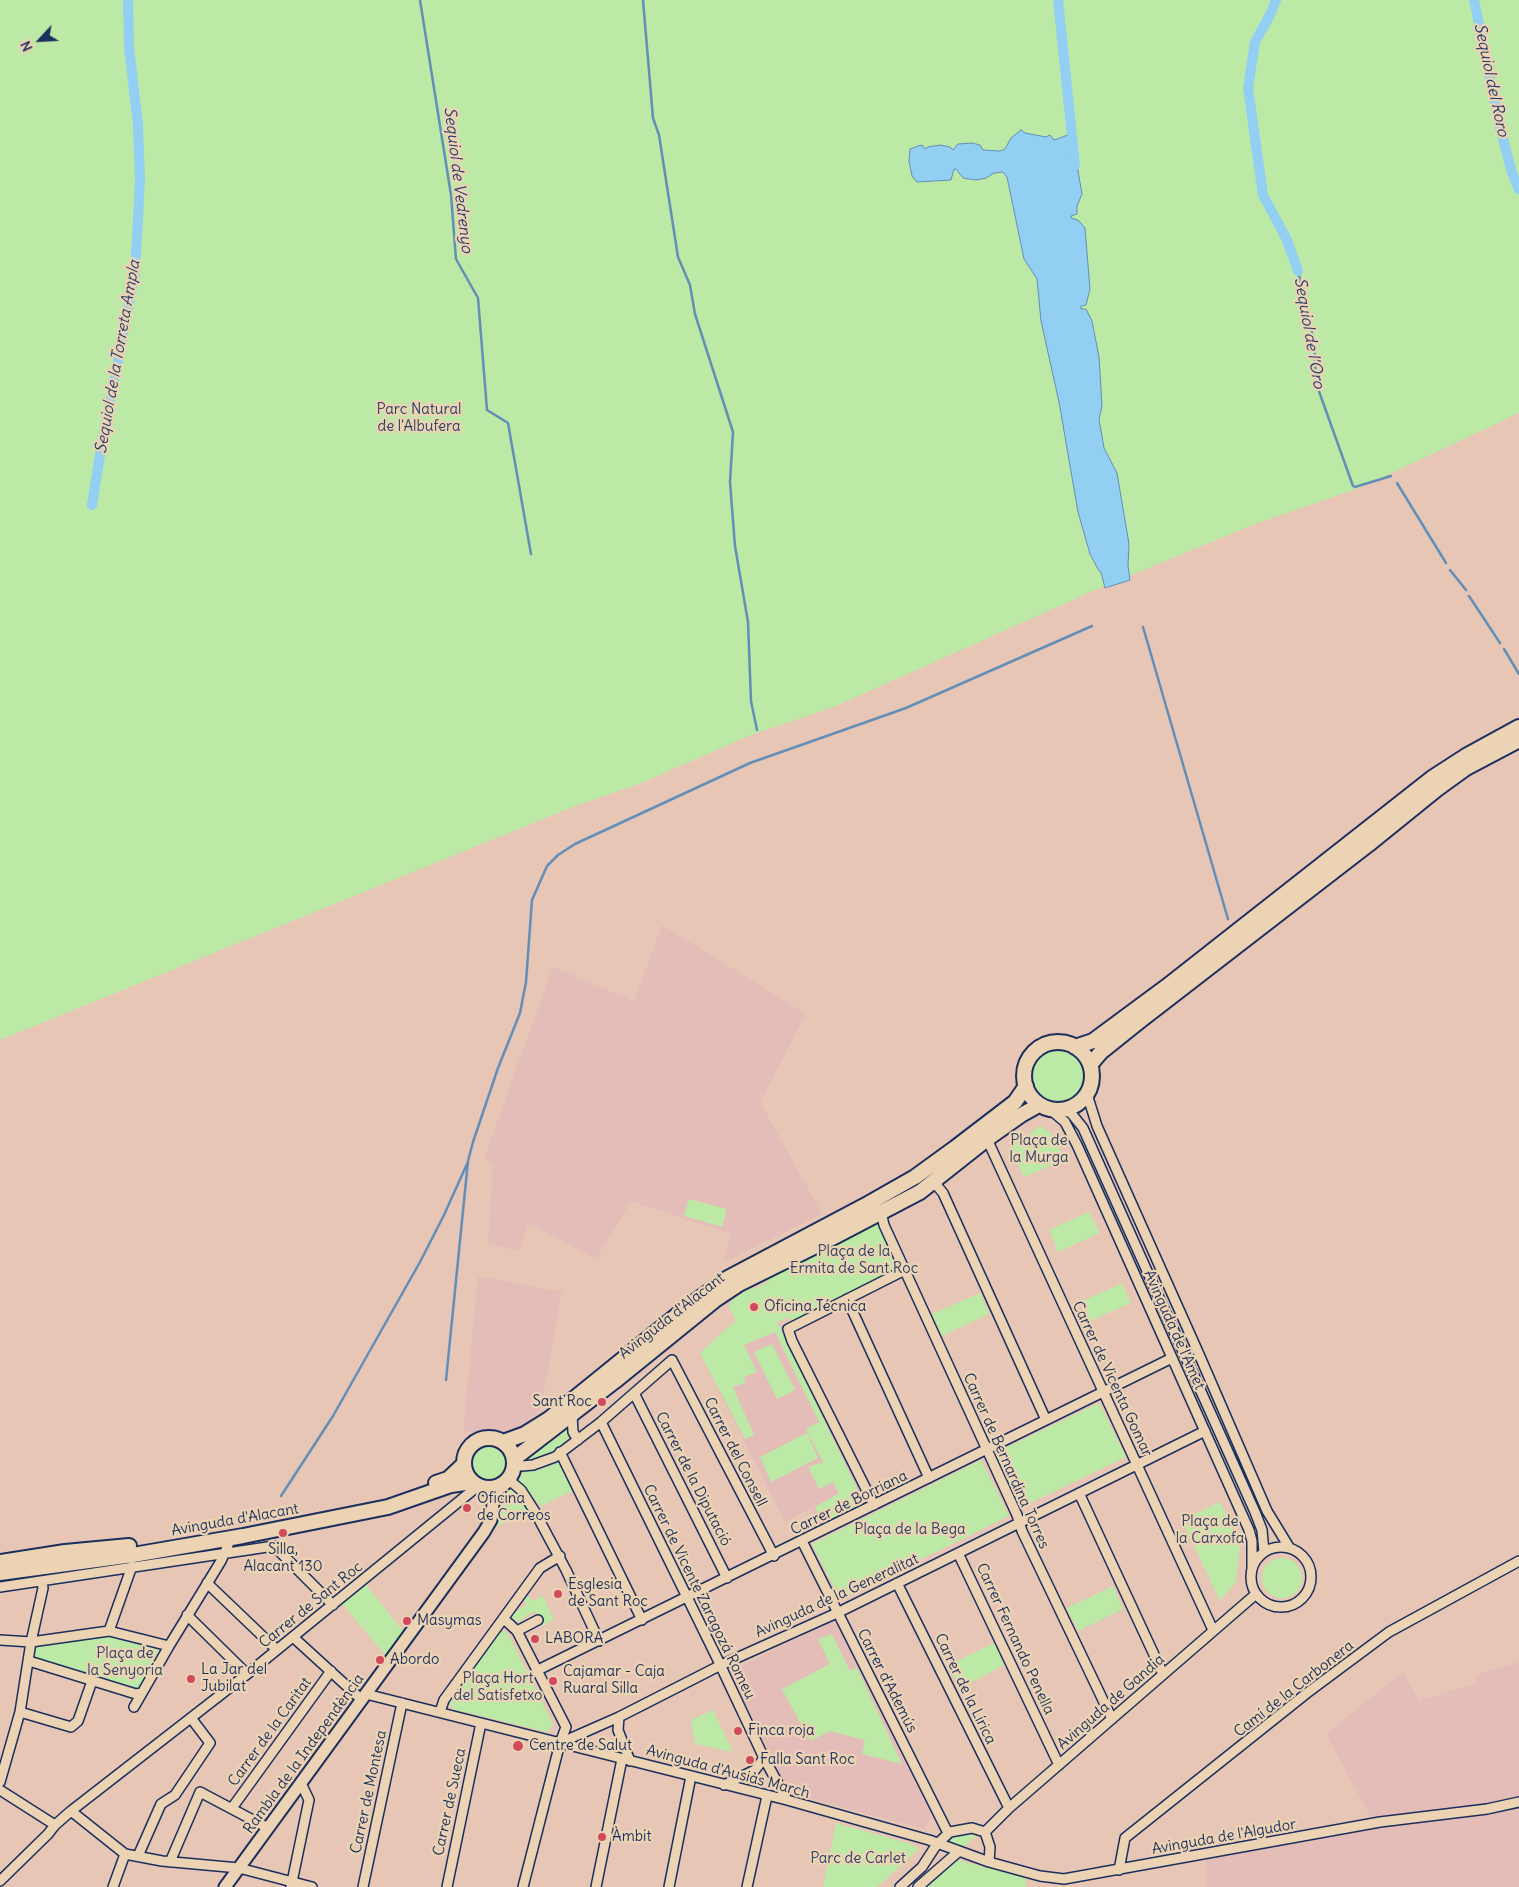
<!DOCTYPE html>
<html>
<head>
<meta charset="utf-8">
<style>
  body { margin:0 }
  #map { position:relative; width:1519px; height:1887px; overflow:hidden; background:#e7c6b6; font-family:Delius,sans-serif }
  canvas { display:block }
  .north { position:absolute; left:15px; top:15px; width:50px; height:50px; -webkit-text-stroke:4px #ebd3b3; paint-order:stroke; rotate:245deg; font-size:14px; font-weight:700; line-height:20px; text-align:center; color:#1b2f5e }
  .north::after { content:''; display:block; margin:auto; width:18px; height:22px; background:#1b2f5e; clip-path:polygon(50% 0,100% 100%,50% 72%,0 100%) }
</style>
</head>
<body>
<div id="map">
<canvas width="1519" height="1887"></canvas>
<div class="north">N</div>
</div>
<script>
const ctx = document.querySelector('canvas').getContext('2d');
ctx.lineJoin = 'round';
function fillPath(path, color) {
  ctx.fillStyle = color;
  ctx.fill(path, 'evenodd');
}
function toPath(rows) {
  const path = new Path2D();
  for (const r of rows) {
    if (r.length === 3) {
      path.moveTo(r[0] + r[2], r[1]);
      path.arc(r[0], r[1], r[2], 0, 2 * Math.PI);
      continue;
    }
    path.moveTo(r[0], r[1]);
    for (let i = 2; i < r.length; i += 2) path.lineTo(r[i], r[i + 1]);
  }
  return path;
}
function strokePath(path, color, width, dash) {
  ctx.strokeStyle = color;
  ctx.lineWidth = width;
  ctx.lineCap = dash ? 'butt' : 'round';
  ctx.setLineDash(dash || []);
  ctx.stroke(path);
}
function label(font, color, halo, rows, align = 'center') {
  ctx.font = font + ' Delius,sans-serif';
  ctx.lineWidth = 4.5;
  ctx.setLineDash([]);
  ctx.textBaseline = 'middle';
  ctx.strokeStyle = halo;
  ctx.fillStyle = color;
  for (const [text, x, y, turn = 0] of rows) {
    ctx.save();
    ctx.translate(x, y);
    ctx.rotate((+turn || 0) * Math.PI / 180);
    ctx.textAlign = isNaN(turn) ? turn : align;
    if (halo) ctx.strokeText(text, 0, 0);
    ctx.fillText(text, 0, 0);
    ctx.restore();
  }
}
fillPath(toPath([
  [662,925,806,1014,760,1102,822,1214,724,1262,731,1234,631,1201,596,1259,529,1223,518,1251,488,1244,493,1164,484,1158,553,967,634,1001],
  [478,1276,562,1292,541,1408,518,1432,463,1432],
  [772,1312,864,1500,860,1507,820,1525,811,1508,785,1522,700,1353,741,1316],
  [835,1620,932,1817,924,1829,789,1793,729,1672],
  [1519,1662,1519,1887,1207,1887,1206,1848,1371,1818,1326,1734,1403,1672,1419,1701,1476,1683,1476,1675]
]), '#e4bdb8');
fillPath(toPath([
  [0,0,1519,0,1519,413,1362,487,1255,524,1095,590,834,707,751,735,639,784,575,806,0,1040],
  [1060,1076,27],
  [1040,1126,1051,1133,1065,1159,1024,1177,1010,1148],
  [689,1199,727,1209,722,1227,684,1216],
  [881,1212,905,1270,794,1326,790,1317,777,1322,862,1499,858,1506,822,1523,815,1507,839,1493,833,1482,819,1489,808,1467,823,1462,806,1429,819,1422,775,1332,744,1345,757,1372,744,1377,746,1382,733,1387,754,1435,745,1439,700,1353,736,1320,728,1306,735,1298,750,1288,755,1289,769,1281,764,1271],
  [1089,1212,1100,1233,1058,1252,1049,1230],
  [1122,1283,1131,1303,1090,1321,1081,1302],
  [980,1293,989,1314,942,1336,932,1314],
  [772,1344,795,1390,777,1399,754,1352],
  [1099,1403,1126,1457,1020,1508,993,1454],
  [569,1428,566,1444,552,1454,521,1462,553,1434,553,1441],
  [807,1433,818,1458,771,1482,760,1457],
  [488,1464,18],
  [981,1460,1009,1516,840,1599,812,1544],
  [559,1461,564,1465,576,1489,541,1506,518,1481,524,1471],
  [512,1489,518,1494,530,1512,497,1526,495,1522,500,1495],
  [1220,1502,1240,1545,1236,1582,1220,1601,1182,1520],
  [1282,1578,20],
  [363,1581,407,1636,390,1661,339,1600],
  [1113,1586,1123,1609,1078,1631,1067,1608],
  [526,1596,529,1596,532,1601,543,1596,554,1620,542,1626,535,1611,516,1623,511,1615,527,1605,524,1599],
  [499,1631,507,1632,553,1724,548,1732,452,1709,448,1699],
  [832,1634,850,1671,857,1668,902,1764,862,1754,865,1740,830,1731,810,1741,782,1689,830,1664,818,1639],
  [100,1635,159,1648,143,1687,136,1689,37,1660,34,1655,36,1648,44,1642],
  [994,1643,1004,1665,959,1689,948,1665],
  [713,1710,733,1752,695,1744,691,1720],
  [836,1823,911,1844,919,1849,877,1887,823,1887],
  [966,1833,976,1836,963,1848,948,1843,955,1835],
  [947,1861,960,1861,1025,1877,1026,1887,918,1887]
]), '#bce9a6');
const water = toPath([
  [1021,130,1025,133,1046,137,1050,135,1054,140,1068,135,1071,165,1077,165,1082,194,1077,206,1077,214,1071,216,1071,218,1078,220,1085,228,1090,289,1086,305,1081,306,1081,309,1086,309,1092,321,1099,357,1102,406,1099,419,1104,448,1117,473,1129,544,1128,566,1130,580,1105,588,1101,572,1099,571,1090,554,1078,512,1059,402,1041,321,1037,279,1024,259,1007,177,1003,172,994,173,986,178,976,180,963,178,956,169,954,169,951,180,917,182,912,176,909,161,910,149,918,146,922,145,925,149,928,147,940,145,950,147,953,150,958,144,972,143,980,145,983,150,1000,151,1005,149,1011,138,1021,130]
]);
fillPath(water, '#93cef3');
strokePath(water, '#638eb7', 1);
strokePath(toPath([
  [420,0,451,195,456,259,478,298,487,410,508,423,531,554],
  [643,0,653,118,659,135,678,257,690,285,695,314,733,432,730,482,735,546,748,622,751,701,757,730],
  [1298,271,1314,342,1316,383,1353,486,1355,487,1391,476],
  [1397,483,1446,563],
  [1450,570,1466,590],
  [1469,596,1500,643],
  [1143,627,1228,919],
  [1504,649,1519,674],
  [446,1380,468,1161,473,1142,498,1068,520,1013,526,982,532,900,547,866,558,855,575,844,750,763,906,708,1092,626],
  [281,1496,333,1416,420,1262,444,1215,467,1164]
]), '#638eb7', 2.5);
strokePath(toPath([
  [1058,0,1075,165],
  [1276,0,1270,15,1255,42,1248,88,1263,195,1287,240,1298,271],
  [1474,0,1500,128,1512,173,1519,189],
  [92,505,101,448,135,273,140,181,138,124,129,48,128,0]
]), '#93cef3', 10);
const minor = toPath([
  [1087,1094,1097,1126,1198,1352,1267,1511,1289,1547],
  [1051,1110,1065,1122,1077,1145,1249,1530,1252,1541,1252,1569],
  [1064,1110,1071,1113,1083,1128,1255,1512,1262,1530,1264,1552],
  [987,1139,1213,1630],
  [933,1181,943,1193,1046,1420],
  [881,1212,884,1225,1017,1515,1022,1531,1112,1719],
  [847,1299,929,1478],
  [634,1393,727,1578],
  [572,1415,573,1432,578,1440],
  [601,1422,716,1656,764,1758,787,1800],
  [560,1452,642,1620],
  [515,1463,522,1466,533,1465,555,1457,601,1422,672,1360,774,1556],
  [509,1480,521,1490,535,1512,566,1570,599,1641],
  [1079,1493,1163,1674],
  [874,1505,792,1341,788,1329,905,1270],
  [802,1541,948,1833],
  [1281,1577,30],
  [958,1553,1059,1765],
  [207,1583,277,1650],
  [897,1583,1009,1808],
  [0,1587,274,1546,333,1605],
  [187,1615,247,1674],
  [504,1619,517,1631,566,1727,560,1743,523,1887],
  [109,1631,132,1566],
  [517,1631,538,1620],
  [293,1637,362,1700],
  [0,1640,31,1642,109,1631,169,1646,134,1707],
  [169,1646,221,1561,231,1538],
  [29,1661,136,1694,142,1693],
  [538,1670,1172,1358],
  [366,1694,787,1800,929,1840,989,1862,1040,1876,1064,1879,1380,1822,1487,1809,1519,1802],
  [20,1712,71,1727,78,1721,92,1681],
  [440,1712,444,1700,540,1568,560,1556],
  [619,1717,618,1730,630,1761],
  [560,1743,619,1717,721,1665,837,1613,1205,1431],
  [0,1782,20,1712,31,1642,43,1588,42,1582],
  [724,1785,755,1770,764,1758],
  [0,1790,55,1825],
  [232,1808,331,1671],
  [71,1811,125,1854,162,1861,239,1868,312,1887],
  [985,1832,1009,1808,1256,1594],
  [985,1832,990,1847,989,1862],
  [138,1856,161,1804,175,1795,210,1743,191,1718],
  [170,1862,200,1792,268,1828],
  [1119,1870,1125,1838,1307,1693,1389,1632,1519,1561],
  [0,1881,48,1834,55,1825,71,1811,246,1675,478,1486],
  [113,1887,125,1854],
  [291,1887,309,1800,301,1783],
  [363,1887,402,1703],
  [447,1887,481,1723],
  [596,1887,622,1759],
  [669,1887,691,1776],
  [747,1887,767,1796],
  [900,1887,922,1867,937,1844,950,1832,972,1828,985,1832],
  [918,1887,958,1852]
]);
const tertiary = toPath([
  [225,1887,484,1532,491,1520,493,1504,499,1487]
]);
const secondary = toPath([
  [1058,1076,34],
  [1075,1047,1093,1041,1166,987,1432,778,1466,756,1519,727],
  [1090,1065,1101,1052,1141,1020,1369,844,1437,789,1466,768,1519,740],
  [489,1463,25],
  [503,1442,525,1434,549,1419,686,1308,728,1278,864,1206,915,1177,955,1148,1015,1102,1026,1086],
  [514,1459,615,1381,715,1300,739,1284,832,1238,920,1192,987,1139,1021,1115,1039,1105],
  [436,1483,448,1479,464,1464],
  [0,1562,65,1552,129,1546],
  [0,1573,133,1555,243,1536,388,1507,451,1485,472,1482]
]);
strokePath(minor, '#1b2f5e', 12);
strokePath(tertiary, '#1b2f5e', 15);
strokePath(secondary, '#1b2f5e', 18);
strokePath(minor, '#ebd3b3', 9);
strokePath(tertiary, '#ebd3b3', 11);
strokePath(secondary, '#ebd3b3', 14);
for (const [x, y, r, color] of [
  [754,1307,5,"#d1495b"],
  [602,1402,5,"#d1495b"],
  [467,1508,5,"#d1495b"],
  [283,1533,5,"#d1495b"],
  [558,1594,5,"#d1495b"],
  [407,1621,5,"#d1495b"],
  [535,1639,5,"#d1495b"],
  [380,1660,5,"#d1495b"],
  [191,1679,5,"#d1495b"],
  [553,1681,5,"#d1495b"],
  [738,1731,5,"#d1495b"],
  [518,1746,6,"#d1495b"],
  [750,1760,5,"#d1495b"],
  [602,1837,5,"#d1495b"]
]) {
  const dot = new Path2D();
  dot.arc(x, y, r, 0, 2 * Math.PI);
  ctx.fillStyle = color;
  ctx.fill(dot);
  strokePath(dot, '#ebd3b3', 2);
}
label('15px', '#2b4265', '#ebd3b3', [
  ["Parc Natural",419,410],
  ["de l'Albufera",419,427],
  ["Plaça de",1039,1141],
  ["la Murga",1039,1158],
  ["Plaça de la",854,1252],
  ["Ermita de Sant Roc",854,1269],
  ["Plaça de",1210,1522],
  ["la Carxofa",1210,1539],
  ["Plaça de la Bega",910,1530],
  ["Plaça de",125,1654],
  ["la Senyoria",125,1671],
  ["Plaça Hort",498,1679],
  ["del Satisfetxo",498,1696],
  ["Parc de Carlet",858,1859]
]);
label('15px', '#1b2f5e', '#ebd3b3', [
  ["Oficina Técnica",764,1307],
  ["Sant Roc",592,1402,"right"],
  ["Oficina",477,1499],
  ["de Correos",477,1516],
  ["Silla,",283,1550,"center"],
  ["Alacant 130",283,1567,"center"],
  ["Esglesia",568,1585],
  ["de Sant Roc",568,1602],
  ["Masymas",417,1621],
  ["LABORA",545,1639],
  ["Abordo",390,1660],
  ["La Jar del",201,1670],
  ["Jubilat",201,1687],
  ["Cajamar - Caja",563,1672],
  ["Ruaral Silla",563,1689],
  ["Finca roja",748,1731],
  ["Centre de Salut",529,1746],
  ["Falla Sant Roc",760,1760],
  ["Àmbit",612,1837]
], 'left');
label('15px', '#1b2f5e', '#ebd3b3', [
  ["Avinguda d'Alacant",672,1316,-38],
  ["Avinguda de l'Amet",1174,1330,66],
  ["Carrer de Vicenta Gomar",1112,1379,65],
  ["Carrer del Consell",735,1452,63],
  ["Carrer de Bernardina Torres",1006,1461,66],
  ["Carrer de la Diputació",693,1479,63],
  ["Carrer de Borriana",849,1503,-26],
  ["Avinguda d'Alacant",235,1520,-10],
  ["Carrer de Vicente Zaragozá Romeu",699,1592,64],
  ["Avinguda de la Generalitat",837,1596,-25],
  ["Carrer de Sant Roc",311,1605,-39],
  ["Carrer Fernando Penella",1015,1639,65],
  ["Carrer d'Ademús",887,1681,63],
  ["Carrer de la Lírica",965,1689,64],
  ["Camí de la Carbonera",1294,1689,-38],
  ["Avinguda de Gandia",1111,1702,-41],
  ["Carrer de la Caritat",270,1732,-54],
  ["Rambla de la Independència",304,1754,-54],
  ["Avinguda d'Ausiàs March",728,1772,15],
  ["Carrer de Montesa",369,1792,-78],
  ["Carrer de Sueca",450,1802,-78],
  ["Avinguda de l'Algudor",1224,1837,-10]
]);
label('italic 16px', '#273f6d', '#ebd3b3', [
  ["Sequiol del Roro",1491,80,78],
  ["Sequiol de Vedrenyo",458,180,83],
  ["Sequiol de l’Oro",1309,333,80],
  ["Sequiol de la Torreta Ampla",118,357,-80]
]);
</script>
</body>
</html>
